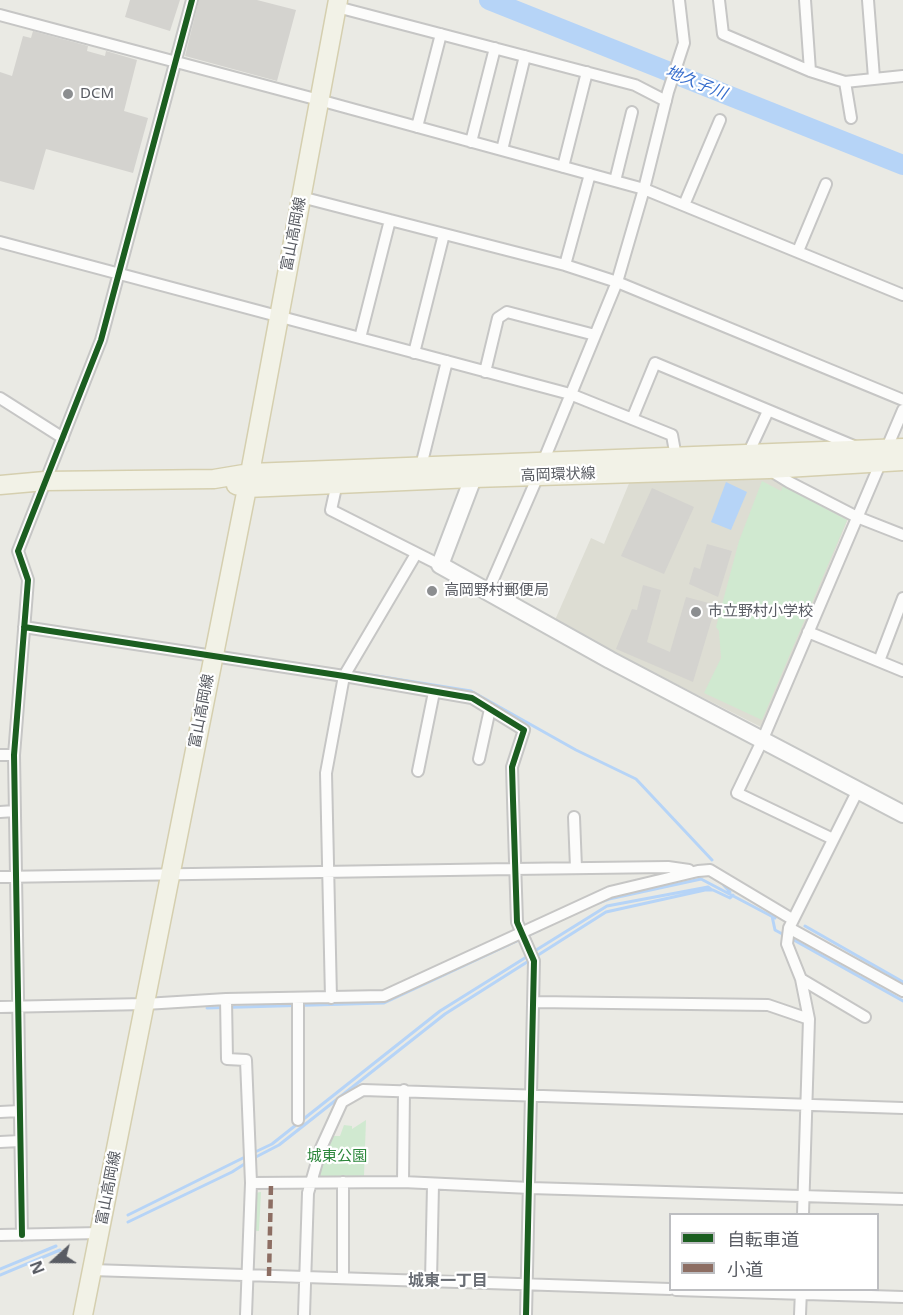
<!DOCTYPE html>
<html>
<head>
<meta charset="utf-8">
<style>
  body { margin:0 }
  #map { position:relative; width:903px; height:1315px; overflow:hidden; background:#eaeae4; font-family:"Noto Sans","Noto Sans JP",sans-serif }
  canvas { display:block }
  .legend { position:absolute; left:669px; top:1213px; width:210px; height:78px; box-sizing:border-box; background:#fff; border:2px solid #bdbec1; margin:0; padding:8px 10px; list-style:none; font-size:18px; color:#595c63 }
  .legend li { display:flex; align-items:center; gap:12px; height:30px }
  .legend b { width:30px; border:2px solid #bdbec1 }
  .north { position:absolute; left:24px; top:1231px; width:60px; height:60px; -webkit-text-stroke:4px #fff; paint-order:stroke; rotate:249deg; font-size:16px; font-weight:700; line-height:24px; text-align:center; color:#595c63 }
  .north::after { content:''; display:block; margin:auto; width:21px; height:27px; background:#595c63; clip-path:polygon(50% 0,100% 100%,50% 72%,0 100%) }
</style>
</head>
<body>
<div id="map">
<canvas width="903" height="1315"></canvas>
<ul class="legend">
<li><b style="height:8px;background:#1b5e20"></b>自転車道</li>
<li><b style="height:8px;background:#8d6e63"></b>小道</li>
</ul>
<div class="north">N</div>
</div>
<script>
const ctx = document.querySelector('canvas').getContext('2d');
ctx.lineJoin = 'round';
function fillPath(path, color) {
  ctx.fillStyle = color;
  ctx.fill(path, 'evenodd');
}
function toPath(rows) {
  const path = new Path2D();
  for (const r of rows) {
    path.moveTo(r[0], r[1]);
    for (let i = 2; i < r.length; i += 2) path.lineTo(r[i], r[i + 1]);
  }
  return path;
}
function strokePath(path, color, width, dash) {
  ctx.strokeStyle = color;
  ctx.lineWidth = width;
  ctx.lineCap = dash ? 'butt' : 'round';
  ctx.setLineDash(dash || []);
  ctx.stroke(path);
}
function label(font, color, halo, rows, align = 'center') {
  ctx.font = font + ' "Noto Sans","Noto Sans JP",sans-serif';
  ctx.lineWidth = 4.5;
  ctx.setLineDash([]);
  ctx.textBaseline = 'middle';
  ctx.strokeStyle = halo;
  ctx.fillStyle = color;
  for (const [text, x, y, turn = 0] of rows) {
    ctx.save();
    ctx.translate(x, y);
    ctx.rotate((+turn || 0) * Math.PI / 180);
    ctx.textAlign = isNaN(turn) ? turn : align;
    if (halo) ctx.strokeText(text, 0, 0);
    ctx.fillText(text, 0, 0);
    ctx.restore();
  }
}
fillPath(toPath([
  [759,473,848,519,763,728,613,652,555,620,591,538,604,544,630,481]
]), '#ddddd3');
fillPath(toPath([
  [762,481,781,491,783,486,847,520,762,720,704,693,721,658,719,631,716,627,739,541],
  [366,1120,364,1176,310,1177,320,1136,340,1136,344,1125,352,1126,352,1129],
  [261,1192,259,1231,244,1230,245,1194]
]), '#d0e9d0');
fillPath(toPath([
  [726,482,747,492,731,530,711,522]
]), '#b6d4f7');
strokePath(toPath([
  [358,673,471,691,576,750,636,779,712,860],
  [720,881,730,892],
  [598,903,609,899,701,879,775,918],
  [772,916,775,930,786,936],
  [805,926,903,982],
  [527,936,540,930],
  [792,939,903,1001],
  [533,952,607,906,708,887,712,890],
  [207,1008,384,1003,521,939],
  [253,1153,272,1144,440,1011,528,956],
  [252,1159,279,1145,445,1014,606,912,705,890,713,890,730,898,733,895],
  [128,1215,247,1156],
  [128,1222,232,1172,246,1163],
  [0,1269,56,1246],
  [0,1275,60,1250]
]), '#b6d4f7', 3);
strokePath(toPath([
  [489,0,903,165]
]), '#b6d4f7', 20);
fillPath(toPath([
  [130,0,180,0,170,31,125,17],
  [199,0,257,0,296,10,277,81,185,56],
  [33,31,88,46,87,51,105,56,106,51,137,60,124,111,148,118,133,173,46,149,34,190,0,181,0,72,12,76,23,36,31,38],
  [652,488,694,507,664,574,621,556],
  [707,544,732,551,718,597,689,584,694,567,700,569],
  [643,585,661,590,647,642,670,652,686,597,716,605,693,682,616,649,632,609,637,610]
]), '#d4d3cf');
const street = toPath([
  [719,0,723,34,810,71,845,82,903,76],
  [805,0,810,71],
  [868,0,874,78],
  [337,7,635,85,666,101],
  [0,15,319,100,644,189,903,295],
  [845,82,851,118],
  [417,127,441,34],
  [471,142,495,48],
  [502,150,525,56],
  [563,167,587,72],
  [590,174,565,265,617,282,903,400],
  [615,181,632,112],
  [301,197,390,220],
  [684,205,720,120],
  [0,242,570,394,672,435,676,457],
  [798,251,826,184],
  [360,338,390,220,565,265],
  [414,353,444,234],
  [485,372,498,318,507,312,595,335],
  [0,398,63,438],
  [632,419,655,363,854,446],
  [748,454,768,411],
  [543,462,617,282,644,189,668,92,684,43,679,0],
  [421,466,447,361],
  [771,471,789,482,857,517,903,535],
  [337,483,331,510,440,565],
  [488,591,538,476],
  [24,627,344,676,472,698,524,730,512,767,513,800,517,922,534,961,526,1315],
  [808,632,903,671],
  [879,661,903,598],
  [0,755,14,755],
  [479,759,490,709],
  [418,771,434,692],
  [0,812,15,811],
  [574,817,576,868],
  [833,839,737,793,762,741,903,410],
  [0,877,513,869,668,867,689,870],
  [789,928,903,991],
  [801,979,865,1017],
  [298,998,298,1120],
  [331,998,326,773,344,676,416,554],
  [226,999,227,1059,246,1060,251,1183,246,1315],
  [535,1002,768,1005,809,1019],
  [0,1007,145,1004,226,999,384,996,610,892,698,871,710,870,792,919],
  [0,1112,20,1111],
  [0,1142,20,1141],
  [403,1182,404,1090],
  [251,1183,403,1182,530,1188,903,1199],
  [803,1214,809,1019,801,979,787,944,789,928,858,790],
  [0,1235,100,1233],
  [22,1235,14,755,28,580,18,551,101,340,192,0],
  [92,1270,670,1289],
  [343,1278,343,1182],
  [431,1281,433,1185],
  [676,1290,903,1297],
  [304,1315,308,1193,321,1148,342,1102,363,1090,903,1108],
  [800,1315,801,1290]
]);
const secondary = toPath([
  [472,468,473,478,440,565,610,660,903,814]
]);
const primary = toPath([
  [0,485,45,481,214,479,250,473,903,448],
  [236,485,247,488,473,478,769,469,903,461],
  [83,1315,250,473,338,0]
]);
strokePath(street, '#c6c6c5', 14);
strokePath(secondary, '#c6c7c6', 20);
strokePath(primary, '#d5cfaf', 21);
strokePath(street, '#fcfcfb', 10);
strokePath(secondary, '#fcfcfb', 16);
strokePath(primary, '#f2f2e7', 18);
strokePath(toPath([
  [269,1276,271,1184]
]), '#8d6e63', 4.5, [9, 4.5]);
strokePath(toPath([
  [24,627,344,676,472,698,524,730,512,767,513,800,517,922,534,961,526,1315],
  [22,1235,14,755,28,580,18,551,101,340,192,0]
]), '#1b5e20', 6);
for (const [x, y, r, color] of [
  [68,94,6,"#8c8e90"],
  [432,591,6,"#8c8e90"],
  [696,612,6,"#8c8e90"]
]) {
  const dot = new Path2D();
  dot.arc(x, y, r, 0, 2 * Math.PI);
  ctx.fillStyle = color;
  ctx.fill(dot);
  strokePath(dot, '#fff', 2);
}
label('15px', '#595c63', '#fff', [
  ["DCM",80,94],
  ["高岡野村郵便局",444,591],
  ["市立野村小学校",708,612]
], 'left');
label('15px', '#595c63', '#fff', [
  ["富山高岡線",294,234,-79],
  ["高岡環状線",558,475,-2],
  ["富山高岡線",202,711,-79],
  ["富山高岡線",109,1188,-79]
]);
label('15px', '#2d873c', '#fff', [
  ["城東公園",337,1157]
]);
label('italic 16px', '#376ecd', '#fff', [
  ["地久子川",696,83,22]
]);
label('bold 16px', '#6a6e75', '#fff', [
  ["城東一丁目",448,1281]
]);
</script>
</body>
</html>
